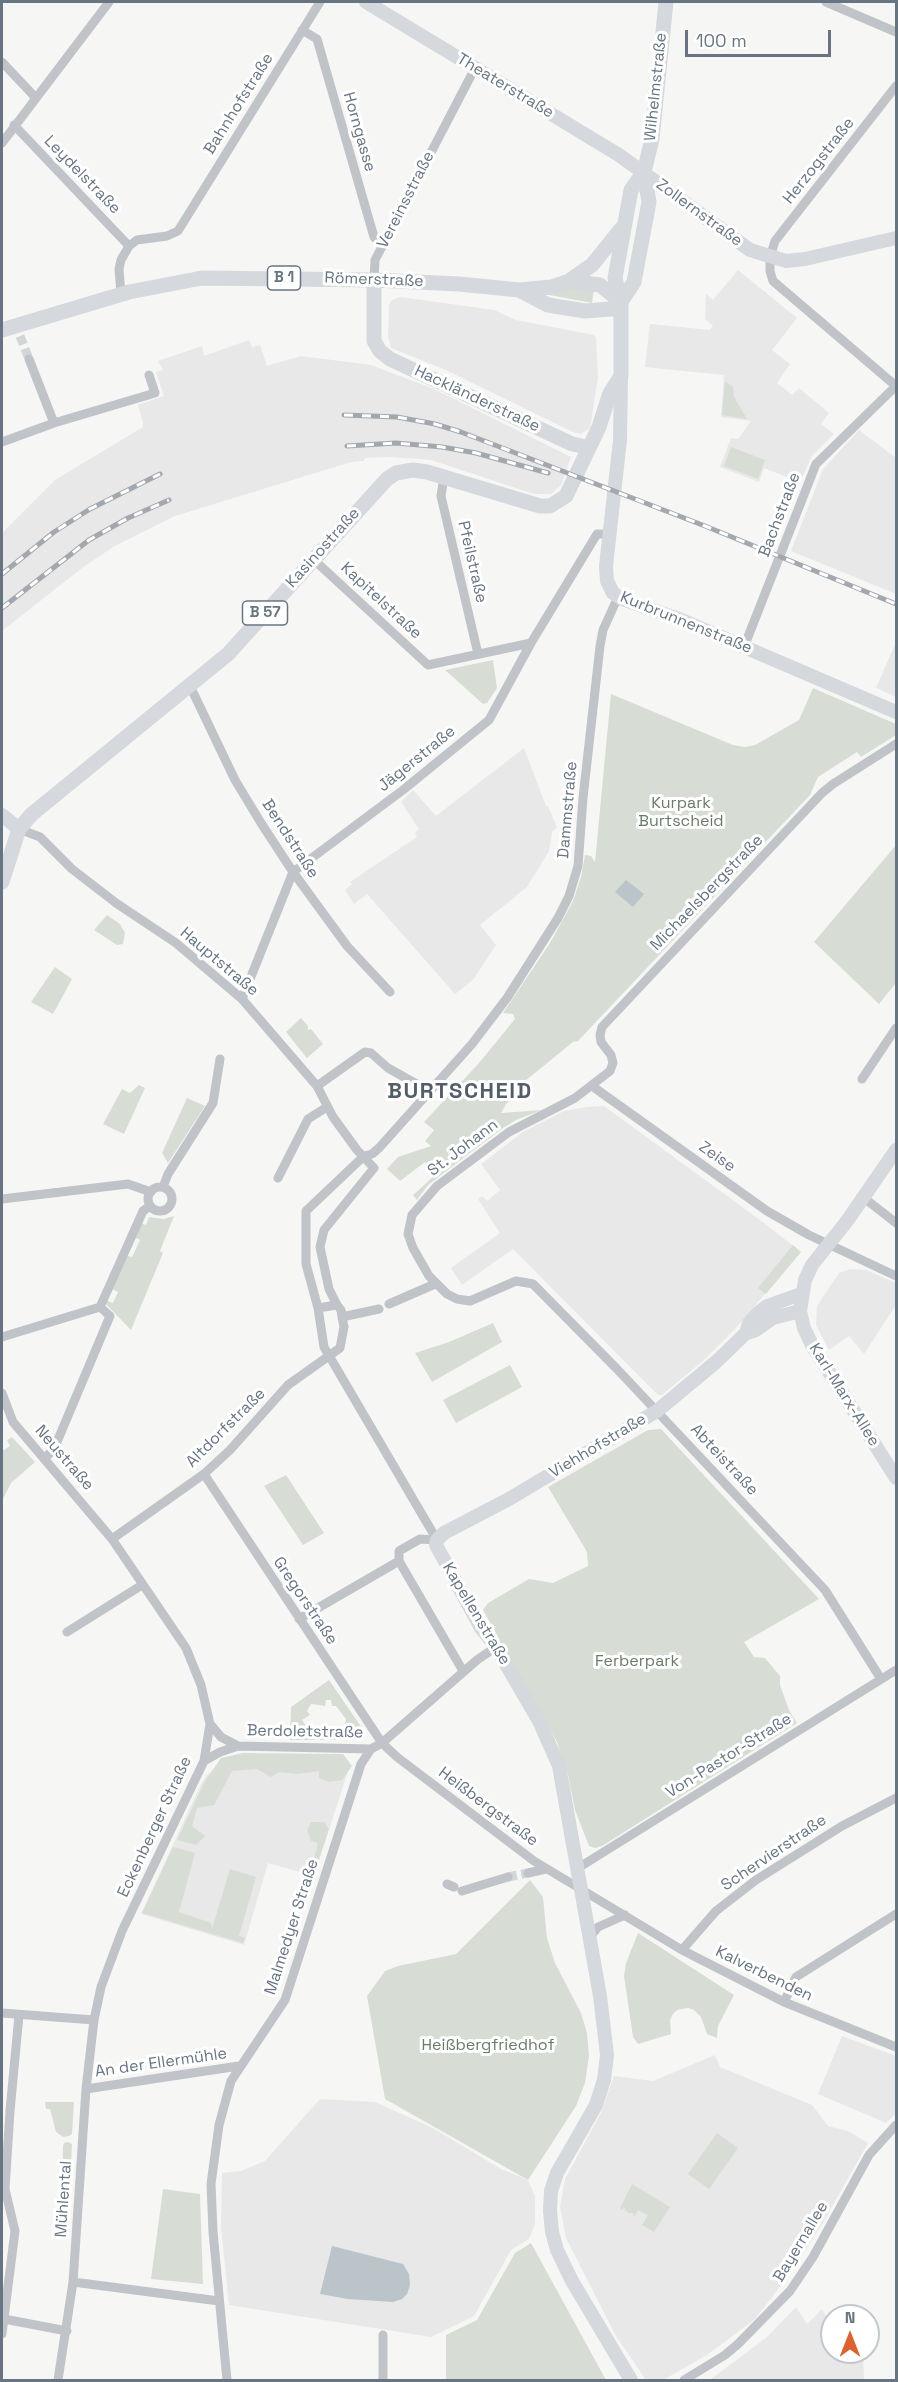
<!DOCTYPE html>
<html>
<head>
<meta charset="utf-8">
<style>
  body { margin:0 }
  #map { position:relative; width:898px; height:2382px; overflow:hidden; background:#f6f7f4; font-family:"Space Grotesk",sans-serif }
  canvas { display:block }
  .frame { position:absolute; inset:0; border:3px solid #677583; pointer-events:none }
  .north { position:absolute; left:820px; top:2304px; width:60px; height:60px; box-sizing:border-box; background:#fff; border:2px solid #c2c8cd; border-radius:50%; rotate:0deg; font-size:16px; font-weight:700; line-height:24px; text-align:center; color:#677583 }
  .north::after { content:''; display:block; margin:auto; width:21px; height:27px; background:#dd622d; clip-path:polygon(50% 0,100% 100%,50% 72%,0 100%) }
  .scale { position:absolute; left:685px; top:30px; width:146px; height:27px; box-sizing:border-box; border:3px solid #677583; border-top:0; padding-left:8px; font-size:18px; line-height:21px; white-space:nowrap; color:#677583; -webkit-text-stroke:4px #fff; paint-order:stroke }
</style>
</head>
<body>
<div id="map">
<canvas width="898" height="2382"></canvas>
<div class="frame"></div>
<div class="north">N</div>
<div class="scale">100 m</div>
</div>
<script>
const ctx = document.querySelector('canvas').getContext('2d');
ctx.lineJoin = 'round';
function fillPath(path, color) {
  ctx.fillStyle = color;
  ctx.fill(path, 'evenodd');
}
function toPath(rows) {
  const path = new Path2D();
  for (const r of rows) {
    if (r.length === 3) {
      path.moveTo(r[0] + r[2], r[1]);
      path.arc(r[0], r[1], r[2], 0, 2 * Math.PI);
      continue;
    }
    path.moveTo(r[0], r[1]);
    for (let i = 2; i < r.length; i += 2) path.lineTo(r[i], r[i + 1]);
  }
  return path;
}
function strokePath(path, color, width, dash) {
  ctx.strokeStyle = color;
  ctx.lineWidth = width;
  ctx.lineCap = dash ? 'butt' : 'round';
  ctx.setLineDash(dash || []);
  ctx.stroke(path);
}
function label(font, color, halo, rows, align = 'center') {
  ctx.font = font + ' "Space Grotesk",sans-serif';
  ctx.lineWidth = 6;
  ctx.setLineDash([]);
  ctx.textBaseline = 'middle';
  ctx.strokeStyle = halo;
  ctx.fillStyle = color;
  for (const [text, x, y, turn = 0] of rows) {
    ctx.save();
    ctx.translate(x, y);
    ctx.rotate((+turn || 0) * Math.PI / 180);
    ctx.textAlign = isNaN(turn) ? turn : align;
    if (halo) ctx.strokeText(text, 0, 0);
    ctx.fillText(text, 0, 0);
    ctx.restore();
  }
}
fillPath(toPath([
  [738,270,797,318,772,350,790,364,777,383,792,395,799,388,829,413,821,424,834,434,812,456,800,482,764,468,759,482,720,467,731,438,738,439,751,421,721,417,724,375,645,367,650,324,710,330,713,326,705,319,706,294,713,300],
  [400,297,494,310,516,320,594,335,596,338,598,377,590,428,581,434,573,432,446,370,391,348,388,337,389,305,392,300],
  [249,340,252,347,260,345,267,366,301,356,371,365,434,389,571,457,561,485,551,494,534,494,431,460,390,457,365,458,364,461,351,462,175,516,113,547,82,568,2,631,2,533,55,480,143,427,143,422,138,405,164,396,156,372,163,370,158,361,202,346,204,356],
  [859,430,896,458,896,594,791,551,823,469],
  [896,642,896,697,876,688],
  [524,748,546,806,548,806,557,827,552,832,549,851,527,887,480,925,496,945,473,980,455,994,367,894,354,904,345,890,352,884,350,882,417,837,415,833,419,829,401,802,413,790,436,816],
  [604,1106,760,1220,801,1252,735,1329,704,1360,662,1395,658,1395,513,1249,462,1285,451,1268,500,1233,478,1199,482,1196,487,1201,500,1190,481,1164,523,1132,564,1111,587,1107],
  [850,1269,866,1270,896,1283,896,1305,864,1354,849,1336,829,1350,816,1325,817,1306,839,1273],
  [217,1767,349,1768,314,1876,268,1863,244,1945,141,1914,200,1786,207,1775],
  [842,2036,896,2056,896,2113,886,2123,818,2094],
  [715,2055,720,2067,812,2105,828,2126,848,2131,868,2143,821,2226,789,2275,755,2319,707,2355,663,2380,646,2380,616,2336,566,2238,560,2207,565,2179,601,2113,614,2076,653,2081],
  [320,2099,375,2102,433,2128,501,2169,528,2180,535,2196,535,2224,529,2239,511,2250,474,2316,431,2337,229,2305,221,2227,222,2173,241,2171,265,2161],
  [796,2307,807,2324,822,2309,832,2326,832,2352,863,2352,864,2380,710,2380,767,2337]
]), '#e7e8e7');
fillPath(toPath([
  [566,288,594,288,592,303,544,294],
  [725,381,733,387,734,397,747,419,722,415],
  [731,447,765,460,758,479,724,466],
  [493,660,497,688,487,703,483,704,445,670],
  [813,688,896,724,896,735,861,757,857,752,818,777,810,795,578,1041,573,1042,519,1086,521,1091,506,1104,501,1113,542,1110,516,1120,503,1128,428,1185,417,1200,413,1195,433,1177,425,1162,400,1181,387,1169,398,1157,431,1146,425,1141,434,1130,424,1122,479,1063,515,1019,513,1014,503,1013,550,943,573,901,581,877,585,855,591,856,595,862,611,694,733,745,745,747,755,745,799,720],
  [896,845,896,983,879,1004,814,942],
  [107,915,120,924,125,933,123,944,117,945,94,930],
  [55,967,72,979,53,1014,31,1002],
  [301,1018,308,1026,308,1030,311,1029,323,1044,307,1058,286,1032],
  [139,1085,145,1088,124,1134,103,1124,122,1089,130,1093],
  [187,1098,205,1106,168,1163,162,1153],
  [174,1216,160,1251,163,1253,131,1330,104,1302,105,1300,113,1303,118,1292,110,1288,125,1255,132,1257,140,1240,132,1236,139,1222,146,1225,149,1217,164,1219],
  [793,1245,801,1252,766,1294,758,1288],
  [493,1323,502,1342,432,1382,415,1353,449,1342],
  [510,1365,522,1387,456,1423,443,1400],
  [661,1429,819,1599,744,1642,754,1657,765,1658,780,1676,780,1685,789,1710,797,1723,602,1846,595,1848,589,1846,575,1810,568,1775,557,1742,483,1610,488,1603,529,1579,553,1583,588,1566,587,1552,548,1487,648,1430],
  [12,1437,35,1462,11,1483,2,1501,2,1451,10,1446,7,1440],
  [286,1475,324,1533,303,1545,264,1486],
  [329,1680,362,1728,360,1732,345,1724,346,1719,336,1706,332,1706,331,1700,326,1700,325,1706,311,1704,307,1711,310,1715,302,1720,306,1726,311,1725,316,1733,321,1730,340,1733,342,1729,358,1736,355,1740,290,1740,291,1707],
  [243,1753,343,1754,352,1766,342,1780,329,1782,319,1778,319,1771,297,1774,279,1772,271,1777,257,1769,232,1771,214,1805,197,1808,192,1826,205,1836,196,1845,177,1840,205,1781,221,1758],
  [311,1822,324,1822,329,1829,317,1865,313,1863,318,1843,311,1841,307,1830],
  [173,1847,195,1853,179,1912,211,1923,212,1929,230,1869,256,1877,239,1936,245,1938,243,1943,142,1913],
  [530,1880,543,1897,547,1938,555,1963,581,2013,587,2033,589,2056,585,2083,576,2106,528,2180,385,2099,367,1996,385,1971,398,1966,456,1954],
  [638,1933,734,1995,718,2026,717,2038,707,2034,701,2017,694,2010,688,2008,677,2010,673,2014,670,2020,671,2034,638,2044,633,2037,624,1976,626,1963],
  [45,2102,74,2102,72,2134,69,2136,63,2137,56,2132,50,2109,46,2109],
  [717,2133,738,2148,709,2189,688,2174],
  [68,2142,72,2144,69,2210,65,2207,62,2196,63,2146,64,2143],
  [632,2184,670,2207,654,2232,642,2225,648,2215,638,2210,634,2217,633,2213,628,2213,627,2210,626,2212,624,2207,622,2210,620,2208],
  [163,2189,200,2194,203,2284,151,2279],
  [531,2243,606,2380,446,2380,446,2335,477,2320,515,2253]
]), '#d7ddd5');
fillPath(toPath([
  [626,880,644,894,633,907,615,892],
  [332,2246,403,2264,409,2274,410,2285,407,2294,402,2299,393,2302,348,2299,320,2294]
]), '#bac4c9');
strokePath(toPath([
  [20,336,29,359],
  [508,1877,528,1873]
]), '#d2d6d8', 9, [9, 4.5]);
strokePath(toPath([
  [826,2,896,32],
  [302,30,317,39,374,237,383,246],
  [2,62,35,97],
  [896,86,775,241,770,257,770,271,773,281,896,386],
  [14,125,129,246],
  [2,143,109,2],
  [374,280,375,260,475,68],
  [121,294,119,269,121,260,129,246,137,240,167,236,178,231,320,2],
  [29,359,54,423],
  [2,442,54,423,155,393,149,375],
  [444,477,441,496,478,654],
  [313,559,428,665,531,643],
  [744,647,816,464,896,386],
  [190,686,235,780,261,823,293,872,347,946,390,992],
  [19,829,40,837,72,869,116,903,176,943,242,999,317,1086,333,1117,357,1150,374,1168,324,1230,320,1247,329,1289,337,1305],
  [293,872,403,790,489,720,531,643,597,534,610,534],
  [242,999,293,872],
  [862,1079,896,1028],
  [317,1086,365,1052,371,1053,388,1068,429,1091],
  [592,1086,767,1211,809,1235,896,1276],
  [278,1178,308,1119,327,1107],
  [163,1187,168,1174,213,1103,220,1059],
  [160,1199,12],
  [864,1198,896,1223],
  [2,1199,128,1184,151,1192],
  [389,1304,435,1284],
  [100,1307,143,1211,150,1206],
  [318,1308,337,1305,341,1310,342,1317,379,1309],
  [2,1337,100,1307],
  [2,1393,13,1422,112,1539,186,1648,201,1685,210,1724,204,1761,122,1931,101,1987,94,2020,86,2089,73,2282,58,2380],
  [45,1458,54,1449,110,1316,100,1307],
  [204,1474,382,1743,397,1757,534,1861,682,1950,784,2002,896,2047],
  [112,1539,204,1474,230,1450,288,1385,340,1348,344,1327,342,1317],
  [437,1540,324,1347,318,1308,306,1264,306,1211,364,1156,372,1154,379,1148,472,1044,507,998,558,918,569,896,578,866,583,798,600,646,603,630,618,597],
  [437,1540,420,1539,399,1551,399,1561,463,1671],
  [299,1619,399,1561],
  [67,1632,142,1585],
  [881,1679,825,1590,617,1369,533,1284,516,1281,470,1301,457,1299,447,1294,429,1276,413,1248,408,1234,412,1215,437,1186,509,1132,575,1098,610,1071,613,1063,611,1055,601,1042,600,1035,602,1027,822,793,833,784,896,744],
  [210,1724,221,1737,238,1746],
  [204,1761,220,1752,238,1746,371,1749],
  [578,1868,896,1670],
  [528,1873,546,1869],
  [447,1884,454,1887],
  [462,1891,508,1877],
  [590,1937,598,1927,625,1915],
  [682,1950,716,1911,756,1880,842,1826,896,1798],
  [784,2002,796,1977,896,1914],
  [2,2013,94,2020],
  [86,2089,239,2066],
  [73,2282,219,2301],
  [4,2319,67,2331],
  [2,2334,15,2231,5,2189,10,2111,19,2015],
  [383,2335,383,2380],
  [227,2380,213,2232,211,2184,219,2125,231,2081,285,2000,361,1764,371,1749,382,1743,477,1660,496,1647],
  [684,2380,725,2355,738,2344,790,2291,813,2257,869,2155,896,2125]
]), '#c0c3c7', 9);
strokePath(toPath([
  [366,2,619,155,750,250,786,261,805,259,896,238],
  [621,376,620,440,606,566,607,581,613,593,622,599,679,619,896,712],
  [2,815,19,829],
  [896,1150,847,1221,812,1265,805,1280,800,1311,804,1328,812,1345,896,1478],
  [746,1333,754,1331,773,1318,800,1311],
  [631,2380,572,2281,557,2250,552,2232,550,2211,551,2191,557,2173,596,2105,604,2080,607,2055,600,1996,559,1766,539,1721,496,1647,481,1628,436,1545,437,1540,444,1533,509,1499,657,1411,716,1362,746,1333,749,1323,759,1312,767,1306,801,1294]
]), '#d5d8dc', 14);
strokePath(toPath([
  [374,280,374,341,380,351,390,359,572,444,587,447],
  [569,281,600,285,621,302],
  [519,290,548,305,585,311,611,309,621,302,634,282,649,202,644,172],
  [2,330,129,292,202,278,374,280,459,284,519,290,551,287,569,281,592,265,621,229],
  [2,882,19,829,32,814,228,654,387,479,396,473,413,470,427,472,540,506,550,506,566,496,599,427,610,393,621,376,621,302,615,278,631,190,644,172,652,139,666,2]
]), '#d5d8dc', 15);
const rail = toPath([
  [344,415,397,417,435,424,461,432,705,526,896,604],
  [347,446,396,443,442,447,476,453,548,473],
  [2,574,54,532,90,509,160,474],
  [2,608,89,540,128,518,169,500]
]);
strokePath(rail, '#a3a8ae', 5);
strokePath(rail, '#fff', 3, [9]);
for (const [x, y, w] of [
  [284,278,33],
  [265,613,45]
]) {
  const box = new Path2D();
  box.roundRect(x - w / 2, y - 12, w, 24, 4.5);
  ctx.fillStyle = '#fff';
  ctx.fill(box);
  strokePath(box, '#677583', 1.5);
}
label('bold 15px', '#677583', null, [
  ["B 1",284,278],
  ["B 57",265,613]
]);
label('16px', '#677583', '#fff', [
  ["Theaterstraße",505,86,31],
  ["Wilhelmstraße",656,87,-84],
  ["Bahnhofstraße",239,104,-58],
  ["Horngasse",359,132,74],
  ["Herzogstraße",819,161,-52],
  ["Leydelstraße",82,175,46],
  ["Vereinsstraße",406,200,-63],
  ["Zollernstraße",699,213,36],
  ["Römerstraße",374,280,2],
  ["Hackländerstraße",477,399,25],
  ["Bachstraße",780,515,-69],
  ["Kasinostraße",323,548,-48],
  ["Pfeilstraße",472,562,77],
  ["Kapitelstraße",381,601,43],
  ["Kurbrunnenstraße",686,623,22],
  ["Jägerstraße",417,759,-39],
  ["Dammstraße",568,810,-85],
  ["Bendstraße",290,839,57],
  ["Michaelsbergstraße",707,893,-46],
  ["Hauptstraße",219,962,40],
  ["St. Johann",463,1148,-37],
  ["Zeise",717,1157,35],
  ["Karl-Marx-Allee",844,1395,58],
  ["Altdorfstraße",226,1428,-45],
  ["Viehhofstraße",598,1446,-31],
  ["Neustraße",64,1458,49],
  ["Abteistraße",724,1460,47],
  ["Gregorstraße",305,1601,56],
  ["Kapellenstraße",476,1614,59],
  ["Berdoletstraße",305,1732,1],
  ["Von-Pastor-Straße",729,1756,-32],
  ["Heißbergstraße",488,1807,37],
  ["Eckenberger Straße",155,1827,-65],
  ["Schervierstraße",774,1853,-34],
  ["Malmedyer Straße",292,1927,-72],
  ["Kalverbenden",764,1974,26],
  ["An der Ellermühle",161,2063,-8],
  ["Mühlental",64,2199,-86],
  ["Bayernallee",801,2242,-59]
]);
label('16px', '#687b65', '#fff', [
  ["Kurpark",681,804],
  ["Burtscheid",681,822],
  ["Ferberpark",637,1662],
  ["Heißbergfriedhof",488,2046]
]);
ctx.letterSpacing = '1.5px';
label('bold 22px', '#545e69', '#fff', [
  ["BURTSCHEID",460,1092]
]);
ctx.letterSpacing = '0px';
</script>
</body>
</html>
